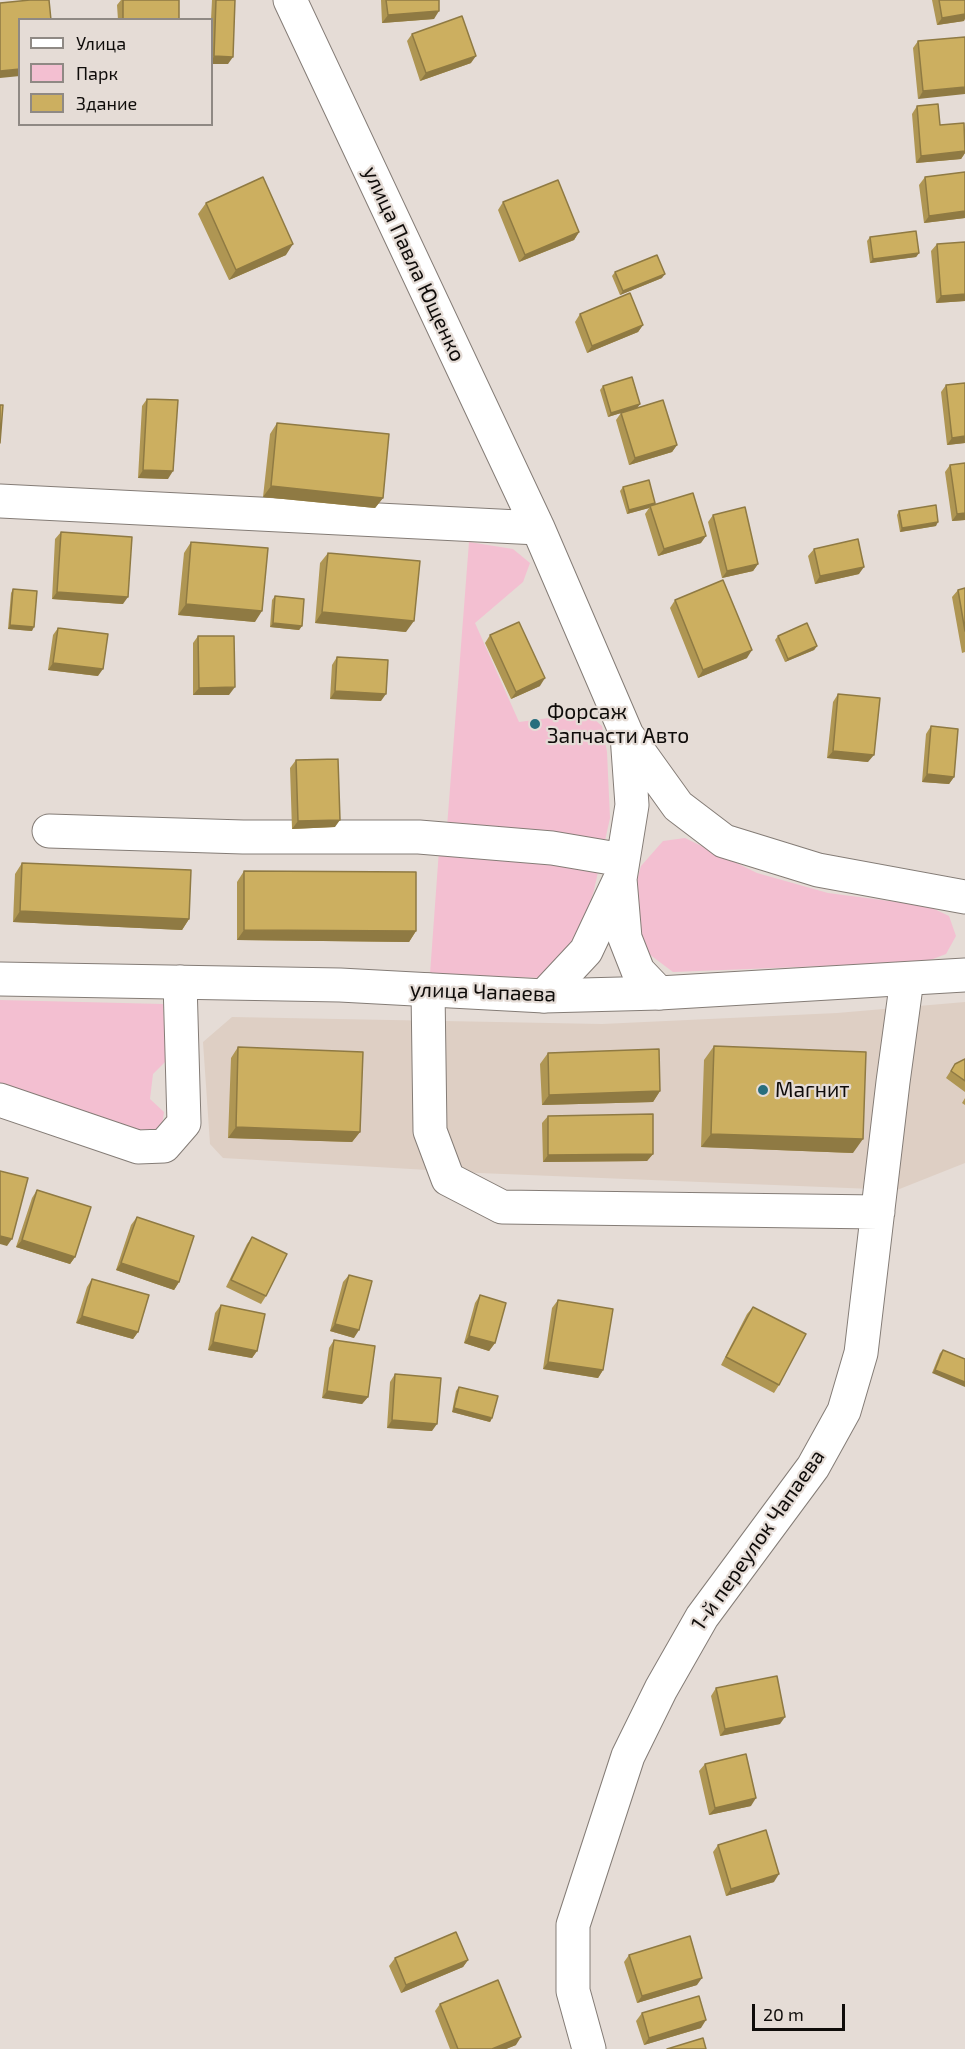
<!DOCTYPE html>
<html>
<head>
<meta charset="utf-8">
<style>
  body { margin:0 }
  #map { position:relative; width:965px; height:2049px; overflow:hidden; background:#e5dcd6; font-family:"Exo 2",sans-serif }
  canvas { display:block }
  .legend { position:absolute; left:18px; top:18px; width:195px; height:108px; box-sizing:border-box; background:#e5dcd6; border:2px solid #8f8984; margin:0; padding:8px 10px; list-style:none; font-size:18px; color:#0f0c0a }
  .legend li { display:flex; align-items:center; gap:12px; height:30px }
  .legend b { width:30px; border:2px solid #8f8984 }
  .scale { position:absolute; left:752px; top:2004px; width:93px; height:27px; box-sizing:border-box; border:3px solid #0f0c0a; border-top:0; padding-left:8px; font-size:18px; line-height:21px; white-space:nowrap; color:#0f0c0a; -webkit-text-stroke:4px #e5dcd6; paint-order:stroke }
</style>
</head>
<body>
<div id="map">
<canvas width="965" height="2049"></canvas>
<ul class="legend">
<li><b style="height:8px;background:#fff"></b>Улица</li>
<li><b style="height:16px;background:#f3bfd1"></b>Парк</li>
<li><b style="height:16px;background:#ccaf60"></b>Здание</li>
</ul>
<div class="scale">20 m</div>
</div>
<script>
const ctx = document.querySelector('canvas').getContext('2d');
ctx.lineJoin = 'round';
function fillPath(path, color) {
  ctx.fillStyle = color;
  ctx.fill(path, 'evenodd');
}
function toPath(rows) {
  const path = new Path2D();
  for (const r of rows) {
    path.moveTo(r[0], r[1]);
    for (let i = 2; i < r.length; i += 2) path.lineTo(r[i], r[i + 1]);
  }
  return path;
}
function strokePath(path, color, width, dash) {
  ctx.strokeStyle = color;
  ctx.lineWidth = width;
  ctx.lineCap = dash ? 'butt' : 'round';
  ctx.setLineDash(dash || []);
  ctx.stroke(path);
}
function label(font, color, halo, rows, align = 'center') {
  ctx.font = font + ' "Exo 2",sans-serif';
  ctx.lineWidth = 4.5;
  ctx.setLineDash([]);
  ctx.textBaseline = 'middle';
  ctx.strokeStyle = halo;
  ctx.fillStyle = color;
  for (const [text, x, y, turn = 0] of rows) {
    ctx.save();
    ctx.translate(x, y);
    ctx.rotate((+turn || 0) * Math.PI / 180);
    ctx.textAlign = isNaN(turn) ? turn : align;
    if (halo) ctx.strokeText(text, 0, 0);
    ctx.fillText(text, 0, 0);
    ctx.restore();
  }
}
fillPath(toPath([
  [965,1002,965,1163,897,1190,479,1173,223,1158,210,1144,203,1042,232,1017,602,1024,837,1013]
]), '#decfc4');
fillPath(toPath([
  [469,542,513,549,530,563,523,582,475,623,519,722,587,713,602,726,607,752,610,818,594,890,581,937,543,978,430,974,439,850,447,827],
  [685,838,757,873,828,893,928,906,949,916,956,936,946,954,925,962,673,972,649,954,635,932,633,894,641,866,663,841],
  [0,1000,163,1004,166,1061,153,1074,150,1099,164,1112,162,1125,140,1138,0,1093]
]), '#f3bfd1');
const minor = toPath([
  [290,0,538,528,627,735,678,806,724,841,818,870,965,897],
  [0,501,538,528],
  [627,735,632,805,620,879,625,938,638,971,659,993],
  [49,831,243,837,419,837,552,848,623,860],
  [428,990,430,1131,448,1179,502,1207,878,1212],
  [544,996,586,951,619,881],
  [0,1100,138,1147,164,1146,184,1123,180,982],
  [589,2049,573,1991,573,1925,628,1756,661,1689,702,1617,813,1467,844,1411,861,1353,893,1082,907,979]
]);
const major = toPath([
  [0,979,340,985,544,996,659,993,965,975]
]);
strokePath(minor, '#847c76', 35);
strokePath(major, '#847c76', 35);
strokePath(minor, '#fff', 33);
strokePath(major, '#fff', 33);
fillPath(toPath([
  [121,0,179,0,179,20,118,20,117,5],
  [212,0,235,0,228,64,212,64,212,20,211,20],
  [381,0,439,0,434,19,382,23],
  [932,0,965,0,964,21,937,25],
  [412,34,471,63,420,81,407,41],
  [965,37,918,99,913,48,918,41],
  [917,106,940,125,965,137,965,153,961,159,916,163,912,114],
  [965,172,965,218,924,223,919,185,925,177],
  [503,202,579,232,574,240,519,262,498,210],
  [206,203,286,255,229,280,198,214],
  [870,237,919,253,916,257,870,263,867,241],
  [937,244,965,301,936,303,931,251],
  [615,272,662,278,620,295,612,276],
  [580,314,643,325,638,332,587,353,575,322],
  [946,385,965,443,947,445,941,392],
  [603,386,640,404,637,408,677,445,672,452,629,465,616,420,621,413,608,417,600,390],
  [147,399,168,479,138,478,142,406],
  [277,423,383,498,375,508,263,497,270,434],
  [950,465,965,520,952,521,945,472],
  [623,487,655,503,654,505,701,543,658,556,645,514,649,508,627,514,620,491],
  [899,511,936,526,900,532,897,515],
  [713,515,758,564,753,571,722,578,708,522],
  [61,532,123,604,52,599,55,539],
  [191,542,255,622,178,615,184,553],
  [814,549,859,574,815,584,808,556],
  [328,553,406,632,315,623,320,563],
  [965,588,965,652,962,653,952,597,958,590],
  [13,589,32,631,8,629,11,593],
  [275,596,302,626,299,630,270,627,272,600],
  [675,600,747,658,698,678,670,608],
  [58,628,98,676,48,670,53,635],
  [490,635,540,686,511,699,485,643],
  [198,636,229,695,193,695,193,643],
  [778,636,817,646,814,650,785,662,775,640],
  [337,657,381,701,330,699,332,665],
  [838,694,868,762,827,758,833,702],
  [931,726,954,777,949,784,922,782,926,734],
  [296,760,335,827,292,829,290,768],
  [22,863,189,919,182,930,13,922,15,874],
  [244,871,416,931,409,942,237,940,237,882],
  [714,1046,853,1153,701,1147,704,1060],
  [238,1047,360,1132,352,1142,228,1138,231,1058],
  [548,1053,660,1091,653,1102,542,1105,540,1064],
  [965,1059,965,1092,946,1078,955,1064],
  [965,1098,965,1105,962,1103],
  [548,1116,653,1154,647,1161,543,1162,542,1123],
  [37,1190,75,1257,70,1264,16,1247,32,1198],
  [137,1217,179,1282,174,1290,116,1270,131,1225],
  [252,1237,266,1296,261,1304,226,1287,247,1244],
  [349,1275,354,1338,330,1331,343,1282],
  [92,1279,138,1332,133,1339,76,1323,87,1287],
  [480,1295,495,1343,489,1351,464,1343,475,1303],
  [558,1300,603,1370,598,1378,543,1369,552,1308],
  [221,1305,257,1351,252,1358,208,1350,215,1313],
  [753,1307,779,1385,774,1393,721,1365,747,1314],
  [334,1340,368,1397,362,1404,322,1398,329,1348],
  [943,1350,965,1359,932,1373,940,1353],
  [395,1374,432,1431,387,1428,390,1382],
  [459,1387,492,1418,490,1422,452,1412,456,1391],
  [716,1688,780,1724,720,1736,711,1696],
  [705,1764,751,1806,709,1815,699,1771],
  [718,1845,774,1882,726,1896,713,1852],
  [629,1955,697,1985,637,2003,624,1962],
  [395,1958,468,1960,463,1967,401,1993,389,1966],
  [440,2004,516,2045,506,2049,450,2049,435,2011],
  [642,2013,701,2028,644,2045,636,2021]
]), '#af9653');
fillPath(toPath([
  [439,11,434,19,382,23,388,15],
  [965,14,965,19,964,21,937,25,942,18],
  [214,56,233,57,228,64,212,64,212,60],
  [476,56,471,63,420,81,426,73],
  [20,69,20,76,0,78,0,71],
  [965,87,965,94,918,99,923,91],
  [965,151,965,153,961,159,916,163,921,156],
  [965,211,965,218,924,223,929,216],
  [579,232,574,240,519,262,525,255],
  [293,244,286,255,229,280,236,270],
  [919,253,916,257,870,263,873,259],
  [665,274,662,278,620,295,623,291],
  [965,294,965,301,936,303,941,296],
  [643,325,638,332,587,353,592,346],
  [640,404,637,408,608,417,611,413],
  [965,436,965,443,947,445,952,438],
  [677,445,672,452,629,465,635,458],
  [143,470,173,471,168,479,138,478],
  [271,486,383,498,375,508,263,497],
  [655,503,652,507,650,506,649,508,627,514,629,510],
  [965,513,965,520,952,521,957,514],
  [938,522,936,526,900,532,902,528],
  [706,536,701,543,658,556,664,549],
  [758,564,753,571,722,578,727,571],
  [864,567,859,574,815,584,820,576],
  [57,592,128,597,123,604,52,599],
  [186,604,262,611,255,622,178,615],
  [322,612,414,621,406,632,315,623],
  [273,623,302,626,299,630,270,627],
  [10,625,34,627,32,631,8,629],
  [817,646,814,650,785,662,788,659],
  [752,650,747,658,698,678,703,670],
  [53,663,103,669,98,676,48,670],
  [545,678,540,686,511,699,516,692],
  [235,687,229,695,193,695,199,688],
  [335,691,386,694,381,701,330,699],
  [833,751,874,755,868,762,827,758],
  [927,774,954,777,949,784,922,782],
  [340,820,335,827,292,829,298,821],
  [20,911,189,919,182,930,13,922],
  [244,930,416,931,409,942,237,940],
  [660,1091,653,1102,542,1105,549,1095],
  [236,1127,360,1132,352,1142,228,1138],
  [711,1134,863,1139,853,1153,701,1147],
  [653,1154,647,1161,543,1162,548,1155],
  [0,1236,12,1239,7,1246,0,1244],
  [22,1240,75,1257,70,1264,16,1247],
  [121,1263,179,1282,174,1290,116,1270],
  [82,1316,138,1332,133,1339,76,1323],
  [335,1324,359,1330,354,1338,330,1331],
  [469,1336,495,1343,489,1351,464,1343],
  [213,1342,257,1351,252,1358,208,1350],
  [548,1362,603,1370,598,1378,543,1369],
  [935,1370,965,1382,965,1387,932,1373],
  [327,1391,368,1397,362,1404,322,1398],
  [454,1408,492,1418,490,1422,452,1412],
  [392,1420,437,1424,432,1431,387,1428],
  [785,1717,780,1724,720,1736,725,1729],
  [756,1798,751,1806,709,1815,715,1808],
  [779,1874,774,1882,726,1896,731,1889],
  [468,1960,463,1967,401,1993,406,1985],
  [702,1978,697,1985,637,2003,642,1996],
  [706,2020,701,2028,644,2045,649,2038],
  [521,2037,516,2045,506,2049,492,2049]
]), '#8f7a43');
const building = toPath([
  [30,0,49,0,51,20,20,20,20,69,0,71,0,3,30,0],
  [123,0,179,0,179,20,123,20,123,0],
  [216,0,235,0,233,57,214,56,216,0],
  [386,0,439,0,439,11,388,15,386,0],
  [939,0,965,0,965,14,942,18,939,0],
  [462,16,476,56,426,73,412,34,462,16],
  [965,37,965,87,923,91,918,41,965,37],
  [938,104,940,125,964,123,965,151,921,156,917,106,938,104],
  [965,172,965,211,929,216,925,177,965,172],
  [263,177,293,244,236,270,206,203,263,177],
  [558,180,579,232,525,255,503,202,558,180],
  [916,231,919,253,873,259,870,237,916,231],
  [965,242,965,294,941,296,937,244,965,242],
  [657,255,665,274,623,291,615,272,657,255],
  [630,293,643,325,592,346,580,314,630,293],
  [632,377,640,404,611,413,603,386,632,377],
  [965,383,965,436,952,438,946,385,965,383],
  [147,399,178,400,173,471,143,470,147,399],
  [663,400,677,445,635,458,621,413,663,400],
  [0,405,3,405,0,443,0,405],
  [277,423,389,434,383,498,271,486,277,423],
  [965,463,965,513,957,514,950,465,965,463],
  [649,480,655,503,629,510,623,487,649,480],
  [693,493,706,536,664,549,650,506,693,493],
  [936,505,938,522,902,528,899,511,936,505],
  [745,507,758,564,727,571,713,515,745,507],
  [61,532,132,537,128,597,57,592,61,532],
  [858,539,864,567,820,576,814,549,858,539],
  [191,542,268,548,262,611,186,604,191,542],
  [328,553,420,561,414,621,322,612,328,553],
  [723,580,752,650,703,670,675,600,723,580],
  [965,588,965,631,958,590,965,588],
  [13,589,37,591,34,627,10,625,13,589],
  [275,596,304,599,302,626,273,623,275,596],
  [519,622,545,678,516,692,490,635,519,622],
  [807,623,817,646,788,659,778,636,807,623],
  [58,628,108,634,103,669,53,663,58,628],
  [198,636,234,636,235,687,199,688,198,636],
  [337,657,388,660,386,694,335,691,337,657],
  [838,694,880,698,874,755,833,751,838,694],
  [931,726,958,729,954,777,927,774,931,726],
  [338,759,340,820,298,821,296,760,338,759],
  [22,863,191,870,189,919,20,911,22,863],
  [244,871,416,872,416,931,244,930,244,871],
  [714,1046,866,1052,863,1139,711,1134,714,1046],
  [238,1047,363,1052,360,1132,236,1127,238,1047],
  [659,1049,660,1091,549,1095,548,1053,659,1049],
  [965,1059,965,1081,951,1071,955,1064,965,1059],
  [653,1114,653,1154,548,1155,548,1116,653,1114],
  [0,1171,28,1178,12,1239,0,1236,0,1171],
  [37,1190,91,1207,75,1257,22,1240,37,1190],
  [137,1217,194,1236,179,1282,121,1263,137,1217],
  [252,1237,287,1254,266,1296,231,1280,252,1237],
  [349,1275,372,1281,359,1330,335,1324,349,1275],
  [92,1279,149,1295,138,1332,82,1316,92,1279],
  [480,1295,506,1303,495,1343,469,1336,480,1295],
  [558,1300,613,1309,603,1370,548,1362,558,1300],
  [221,1305,265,1314,257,1351,213,1342,221,1305],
  [753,1307,806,1334,779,1385,726,1357,753,1307],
  [334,1340,375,1346,368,1397,327,1391,334,1340],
  [943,1350,965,1359,965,1382,935,1370,943,1350],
  [395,1374,441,1378,437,1424,392,1420,395,1374],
  [459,1387,498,1396,492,1418,454,1408,459,1387],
  [777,1676,785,1717,725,1729,716,1688,777,1676],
  [746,1754,756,1798,715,1808,705,1764,746,1754],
  [766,1830,779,1874,731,1889,718,1845,766,1830],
  [456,1932,468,1960,406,1985,395,1958,456,1932],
  [690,1936,702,1978,642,1996,629,1955,690,1936],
  [498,1980,521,2037,492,2049,458,2049,440,2004,498,1980],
  [699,1996,706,2020,649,2038,642,2013,699,1996],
  [703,2038,706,2049,667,2049,703,2038]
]);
fillPath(building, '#ccaf60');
strokePath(building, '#8f7a43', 1.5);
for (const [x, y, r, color] of [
  [535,724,6,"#286e7d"],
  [763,1090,6,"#286e7d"]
]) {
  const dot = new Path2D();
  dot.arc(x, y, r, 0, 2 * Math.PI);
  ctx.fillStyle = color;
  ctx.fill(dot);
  strokePath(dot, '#e5dcd6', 2);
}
label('21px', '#0f0c0a', '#e5dcd6', [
  ["улица Павла Ющенко",414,264,65],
  ["улица Чапаева",483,992,2],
  ["1-й переулок Чапаева",758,1540,-55]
]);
label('21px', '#0f0c0a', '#e5dcd6', [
  ["Форсаж",547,712],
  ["Запчасти Авто",547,736],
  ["Магнит",775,1090]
], 'left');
</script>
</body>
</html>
